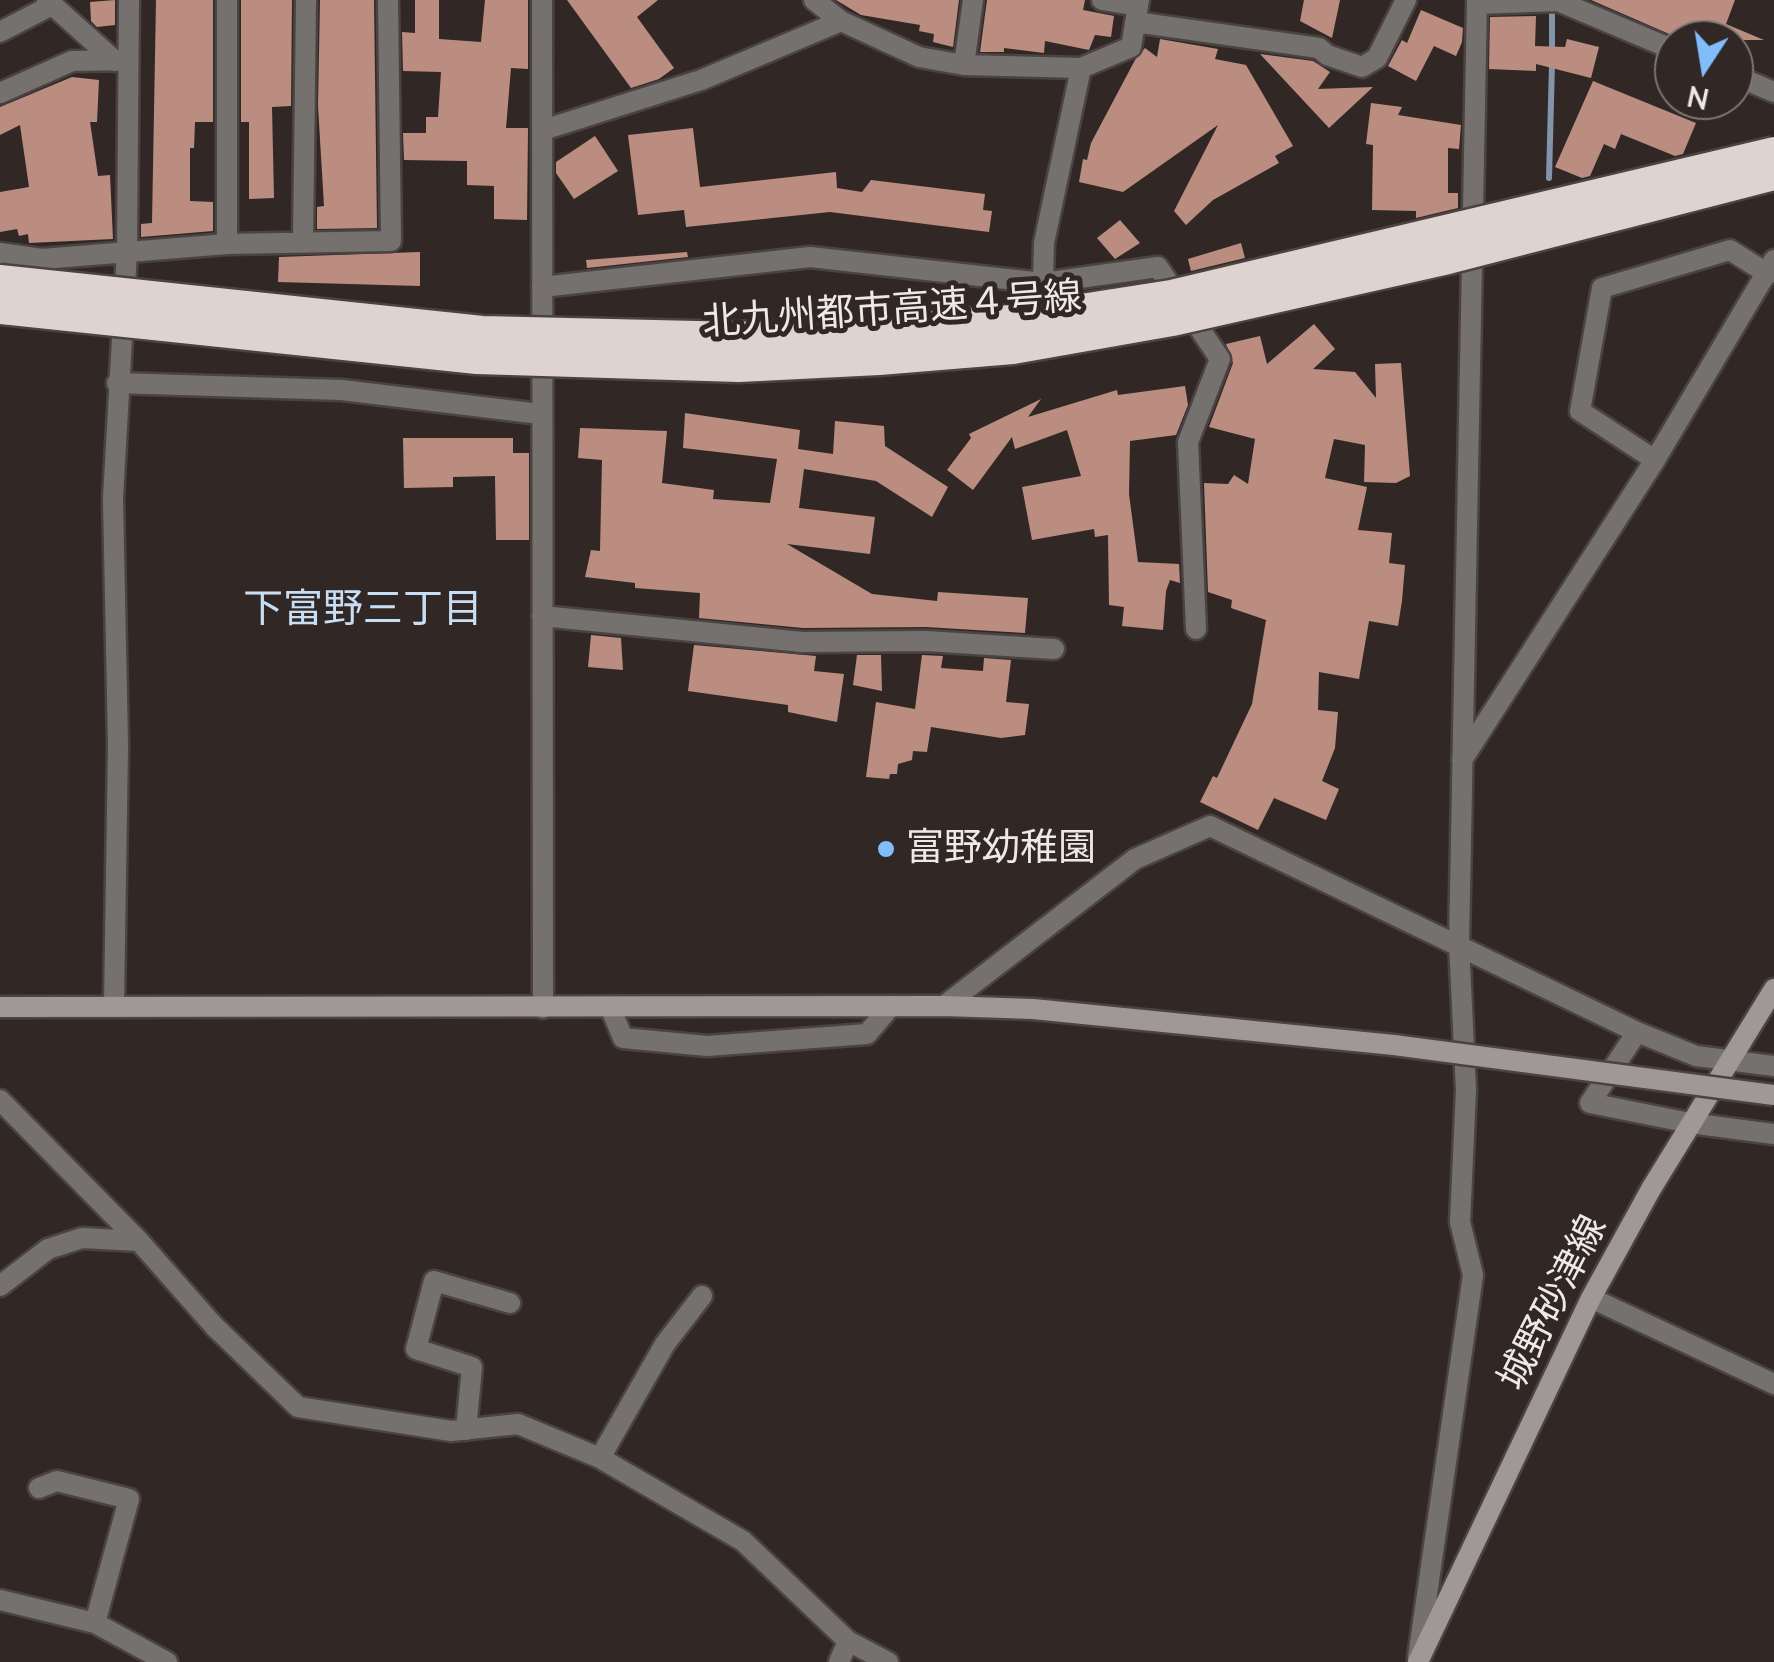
<!DOCTYPE html>
<html>
<head>
<meta charset="utf-8">
<style>
  body { margin:0 }
  #map { position:relative; width:1774px; height:1662px; overflow:hidden; background:#312826; font-family:Mulish,sans-serif }
  canvas { display:block }
  .north { position:absolute; left:1654px; top:20px; width:100px; height:100px; box-sizing:border-box; background:#312826; border:2px solid #7d7573; border-radius:50%; rotate:192deg; font-size:28px; font-weight:700; line-height:40px; text-align:center; color:#eee8e6 }
  .north::after { content:''; display:block; margin:auto; width:35px; height:45px; background:#80bdfa; clip-path:polygon(50% 0,100% 100%,50% 72%,0 100%) }
</style>
</head>
<body>
<div id="map">
<canvas width="1774" height="1662"></canvas>
<div class="north">N</div>
</div>
<script>
const ctx = document.querySelector('canvas').getContext('2d');
ctx.lineJoin = 'round';
function toPath(rows) {
  const path = new Path2D();
  for (const r of rows) {
    path.moveTo(r[0], r[1]);
    for (let i = 2; i < r.length; i += 2) path.lineTo(r[i], r[i + 1]);
  }
  return path;
}
function strokePath(path, color, width, dash) {
  ctx.strokeStyle = color;
  ctx.lineWidth = width;
  ctx.lineCap = dash ? 'butt' : 'round';
  ctx.setLineDash(dash || []);
  ctx.stroke(path);
}
function fillPath(path, color) {
  ctx.fillStyle = color;
  ctx.fill(path, 'evenodd');
}
function label(font, color, halo, rows, align = 'center') {
  ctx.font = font + ' Mulish,"Noto Sans JP",sans-serif';
  ctx.lineWidth = 10;
  ctx.setLineDash([]);
  ctx.textBaseline = 'middle';
  ctx.strokeStyle = halo;
  ctx.fillStyle = color;
  for (const [text, x, y, turn = 0] of rows) {
    ctx.save();
    ctx.translate(x, y);
    ctx.rotate((+turn || 0) * Math.PI / 180);
    ctx.textAlign = isNaN(turn) ? turn : align;
    if (halo) ctx.strokeText(text, 0, 0);
    ctx.fillText(text, 0, 0);
    ctx.restore();
  }
}
strokePath(toPath([
  [1552,51,1552,4],
  [1549,178,1552,64]
]), '#8194a9', 6);
fillPath(toPath([
  [115,0,115,25,97,27,91,21,90,2],
  [156,0,213,0,213,122,195,122,194,148,190,148,190,201,213,202,213,231,141,237,141,224,152,223],
  [241,0,292,0,291,106,272,107,274,198,249,199,249,122,241,122],
  [320,0,374,0,377,228,317,229,317,207,324,206,318,106],
  [415,0,439,0,439,39,481,42,485,0,528,0,528,69,511,68,506,128,528,128,527,220,494,219,494,186,467,185,467,161,404,160,403,133,426,133,426,117,438,117,441,72,403,71,402,32,415,33],
  [567,0,658,0,637,17,674,68,659,79,631,88],
  [836,0,959,0,953,47,933,42,934,34,919,31,920,25,861,15],
  [987,0,1085,0,1083,10,1114,16,1111,37,1095,35,1089,50,1045,41,1044,53,1004,48,1004,52,980,52],
  [1304,0,1340,0,1332,38,1300,21],
  [1591,0,1735,0,1726,24,1764,40,1683,40],
  [1421,10,1463,28,1462,42,1456,56,1434,46,1416,81,1388,66,1402,40,1407,43],
  [1536,16,1535,46,1565,47,1567,39,1599,47,1591,78,1536,64,1536,71,1489,69,1490,17],
  [1160,39,1218,49,1215,59,1246,65,1293,146,1275,156,1279,163,1213,200,1186,225,1174,211,1218,125,1123,192,1079,182,1083,159,1087,160,1091,143,1135,60,1145,48,1157,57],
  [1260,54,1313,61,1330,72,1318,89,1373,87,1329,128],
  [72,77,99,80,97,122,90,122,98,176,110,175,113,239,29,243,28,234,19,236,17,229,0,232,0,192,29,187,20,125,0,135,0,107],
  [1593,81,1696,123,1683,154,1675,156,1621,134,1615,149,1604,144,1590,176,1582,178,1555,167],
  [1371,103,1402,107,1398,115,1461,125,1459,149,1448,148,1448,193,1458,193,1458,208,1416,218,1416,211,1372,210,1373,145,1366,144],
  [693,128,700,187,836,172,837,188,862,192,871,180,985,194,983,210,992,211,989,232,830,212,686,227,684,210,638,215,628,135],
  [595,136,618,171,574,199,556,173,556,162],
  [1120,220,1140,243,1115,259,1097,238],
  [1241,243,1245,258,1191,271,1188,259],
  [420,252,420,286,278,282,279,257],
  [687,252,688,257,587,268,586,260],
  [1314,324,1335,349,1313,369,1355,372,1376,398,1375,364,1401,363,1410,476,1396,483,1364,482,1365,445,1334,439,1325,478,1367,487,1358,530,1392,533,1389,563,1405,565,1402,601,1398,626,1369,621,1359,679,1319,672,1318,710,1338,712,1335,748,1322,781,1339,789,1326,820,1274,798,1258,830,1200,802,1213,776,1217,778,1252,704,1266,620,1231,608,1232,600,1208,592,1204,483,1228,484,1234,475,1248,484,1255,439,1209,427,1233,363,1226,344,1260,336,1267,364],
  [1185,386,1188,405,1176,435,1130,441,1129,494,1138,562,1179,564,1180,583,1170,580,1166,591,1163,630,1122,626,1124,607,1109,605,1108,535,1095,537,1094,529,1032,540,1022,487,1081,476,1067,430,1015,449,1012,437,973,490,947,470,971,438,969,434,1041,399,1028,417,1117,390,1118,395],
  [685,413,800,430,798,449,833,454,835,421,884,426,885,446,948,487,932,517,876,481,804,469,799,508,875,517,870,554,787,544,872,594,937,601,938,592,1028,598,1025,633,926,627,803,628,699,618,700,593,635,588,635,583,585,577,591,550,600,551,602,460,578,458,580,428,667,431,662,483,714,490,713,499,770,503,777,459,683,448],
  [403,438,513,438,513,453,529,453,529,540,496,540,495,476,453,477,453,487,404,488],
  [591,635,621,638,623,670,588,667],
  [694,645,816,656,814,671,844,674,837,722,788,712,788,705,688,691],
  [857,655,881,655,882,691,853,685],
  [922,655,943,656,941,668,983,671,984,658,1011,660,1006,702,1029,704,1025,735,1001,738,931,727,927,752,913,751,912,760,898,764,897,774,890,774,889,779,866,777,876,702,915,709]
]), '#bb8d80');
const street = toPath([
  [47,0,115,61],
  [227,0,227,244],
  [542,0,543,1008],
  [814,0,841,21],
  [1102,0,1138,6],
  [1477,4,1558,1,1674,50],
  [1135,22,1319,48,1327,55,1362,67,1377,58,1406,0],
  [0,32,52,5],
  [964,65,973,0],
  [1734,75,1774,92],
  [0,93,72,61,128,60],
  [543,130,701,80,841,21,919,57,964,65,1081,68,1131,47,1139,0],
  [303,243,306,0],
  [0,253,42,259,227,244,391,241,388,0],
  [1043,283,1044,243,1081,68],
  [542,287,810,257,1043,283,1158,267,1220,359,1188,442,1196,629],
  [117,383,342,390,540,414],
  [1655,460,1580,411,1602,288,1730,250,1768,274],
  [542,616,802,642,926,641,1054,649],
  [1462,760,1655,460,1774,260],
  [114,1005,118,745,113,498,127,251,129,0],
  [944,1006,1135,859,1210,826,1637,1032,1696,1056,1774,1066],
  [610,1007,623,1038,707,1046,867,1034,891,1006],
  [1637,1032,1590,1103,1690,1123,1774,1134],
  [0,1100,139,1241,214,1326,298,1407,451,1431,518,1424,600,1458,743,1541,848,1641,888,1662],
  [0,1286,48,1249,82,1238,139,1241],
  [1591,1298,1774,1384],
  [466,1430,472,1367,416,1349,434,1281,510,1303],
  [600,1458,665,1344,702,1296],
  [39,1488,57,1481,129,1499,95,1623],
  [0,1600,95,1623,167,1662],
  [1418,1657,1473,1275,1460,1222,1466,1090,1459,944,1477,0],
  [839,1662,848,1641]
]);
const secondary = toPath([
  [0,1007,944,1006,1033,1009,1394,1045],
  [1418,1662,1591,1298,1651,1189,1774,989]
]);
strokePath(street, '#4b4341', 25);
strokePath(secondary, '#4b4341', 25);
strokePath(street, '#75716f', 20);
strokePath(secondary, '#a09896', 20);
const secondaryBridge = toPath([
  [1394,1045,1774,1095]
]);
const highwayBridge = toPath([
  [0,280,482,331,739,337,876,331,1011,320,1171,295,1774,152],
  [0,309,477,359,739,367,879,360,1013,349,1172,321,1448,259,1774,175]
]);
strokePath(secondaryBridge, '#4b4341', 25, []);
strokePath(highwayBridge, '#4b4341', 35, []);
strokePath(secondaryBridge, '#a09896', 20);
strokePath(highwayBridge, '#dfd3cf', 30);
for (const [x, y, r, color] of [
  [886,849,10,"#80bdfa"]
]) {
  const dot = new Path2D();
  dot.arc(x, y, r, 0, 2 * Math.PI);
  ctx.fillStyle = color;
  ctx.fill(dot);
  strokePath(dot, '#312826', 4);
}
label('38px', '#eee8e6', '#312826', [
  ["北九州都市高速４号線",892,310,-4],
  ["城野砂津線",1553,1303,-63]
]);
label('38px', '#eee8e6', '#312826', [
  ["富野幼稚園",906,849]
], 'left');
label('40px', '#c7def5', '#312826', [
  ["下富野三丁目",363,610]
]);
</script>
</body>
</html>
